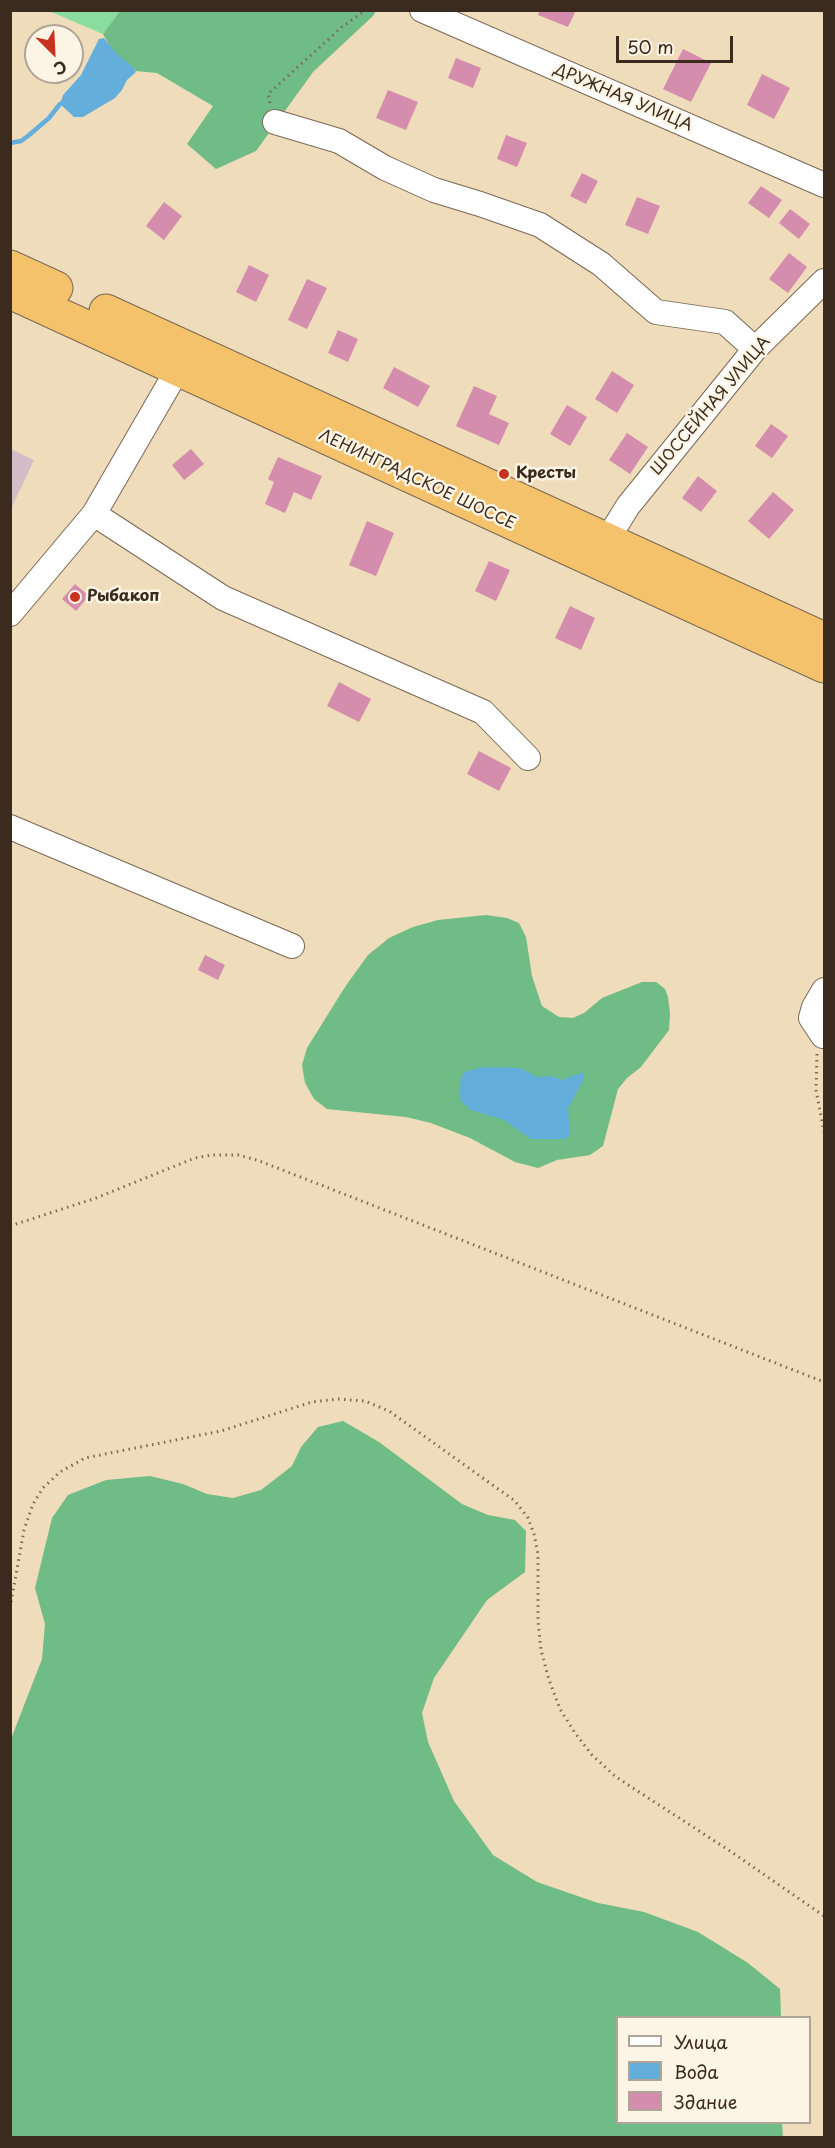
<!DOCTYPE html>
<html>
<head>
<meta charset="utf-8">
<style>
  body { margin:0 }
  #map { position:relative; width:835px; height:2148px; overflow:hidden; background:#eedcba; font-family:"Playpen Sans",sans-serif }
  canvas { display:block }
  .frame { position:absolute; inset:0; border:12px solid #3b2a1e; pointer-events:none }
  .legend { position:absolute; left:616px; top:2016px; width:195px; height:108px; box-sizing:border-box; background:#fcf5e5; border:2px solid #afa495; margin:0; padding:8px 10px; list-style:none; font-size:18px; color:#3b2a1e }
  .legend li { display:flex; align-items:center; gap:12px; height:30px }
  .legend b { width:30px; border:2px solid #afa495 }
  .north { position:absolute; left:24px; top:24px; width:60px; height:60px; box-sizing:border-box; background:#fcf5e5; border:2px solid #afa495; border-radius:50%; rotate:156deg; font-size:16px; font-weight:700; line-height:24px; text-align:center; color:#3b2a1e }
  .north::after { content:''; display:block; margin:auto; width:21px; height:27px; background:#c8321e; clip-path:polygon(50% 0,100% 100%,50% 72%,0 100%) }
  .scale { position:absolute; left:616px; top:36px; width:117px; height:27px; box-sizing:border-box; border:3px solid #3b2a1e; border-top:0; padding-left:8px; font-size:18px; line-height:21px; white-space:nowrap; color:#3b2a1e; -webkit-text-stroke:4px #fcf5e5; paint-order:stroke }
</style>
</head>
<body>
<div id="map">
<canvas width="835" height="2148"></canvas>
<div class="frame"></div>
<ul class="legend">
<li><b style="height:8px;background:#fff"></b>Улица</li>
<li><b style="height:16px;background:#64aedc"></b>Вода</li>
<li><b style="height:16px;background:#d58dad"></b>Здание</li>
</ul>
<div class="north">С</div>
<div class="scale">50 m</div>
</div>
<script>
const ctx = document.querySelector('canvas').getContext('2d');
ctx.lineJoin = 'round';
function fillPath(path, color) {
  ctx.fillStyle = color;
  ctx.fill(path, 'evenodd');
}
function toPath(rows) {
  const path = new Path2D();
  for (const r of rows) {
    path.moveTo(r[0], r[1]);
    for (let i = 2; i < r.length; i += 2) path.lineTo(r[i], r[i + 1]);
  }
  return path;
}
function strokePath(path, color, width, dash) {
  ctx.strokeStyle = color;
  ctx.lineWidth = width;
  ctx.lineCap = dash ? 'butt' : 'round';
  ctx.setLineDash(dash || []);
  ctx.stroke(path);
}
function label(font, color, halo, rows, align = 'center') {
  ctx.font = font + ' "Playpen Sans",sans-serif';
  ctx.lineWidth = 5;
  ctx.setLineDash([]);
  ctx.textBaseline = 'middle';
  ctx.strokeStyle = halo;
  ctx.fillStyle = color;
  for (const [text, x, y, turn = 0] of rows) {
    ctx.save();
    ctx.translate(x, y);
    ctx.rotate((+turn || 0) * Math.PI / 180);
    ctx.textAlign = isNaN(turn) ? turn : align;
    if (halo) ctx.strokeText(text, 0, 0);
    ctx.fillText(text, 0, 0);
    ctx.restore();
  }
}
fillPath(toPath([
  [11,449,34,460,11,509]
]), '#d2bdc8');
fillPath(toPath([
  [49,11,120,11,103,34]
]), '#8add9f');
fillPath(toPath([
  [120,11,376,11,373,16,313,72,256,151,216,169,187,144,213,106,157,73,136,71,113,52,103,34],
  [486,915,507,918,519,923,526,937,532,976,542,1006,559,1017,573,1018,584,1013,602,998,642,982,656,982,665,989,668,997,670,1013,669,1030,641,1067,627,1078,618,1089,603,1146,590,1155,557,1160,538,1168,515,1162,470,1138,431,1123,406,1117,327,1109,314,1099,305,1083,302,1065,307,1048,345,987,368,955,389,938,413,927,438,920],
  [343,1421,379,1442,462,1504,488,1515,515,1520,526,1531,525,1572,487,1600,434,1678,422,1713,428,1742,454,1801,493,1855,537,1882,598,1903,644,1912,698,1932,748,1963,780,1989,781,2017,618,2018,618,2122,782,2123,783,2137,11,2137,11,1739,42,1659,45,1624,35,1588,52,1518,68,1495,106,1480,150,1476,183,1484,207,1494,233,1498,261,1490,292,1466,301,1447,318,1427]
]), '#6fbc86');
fillPath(toPath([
  [104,38,116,53,133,67,136,72,127,80,122,90,115,98,83,117,74,117,60,104,63,95,81,75,99,39],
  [484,1067,520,1068,537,1077,552,1076,562,1080,583,1072,583,1081,568,1108,570,1134,566,1139,531,1139,504,1120,471,1110,461,1101,460,1090,461,1079,464,1072]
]), '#64aedc');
strokePath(toPath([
  [10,143,21,141,28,136,49,118,60,104]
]), '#64aedc', 4.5);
fillPath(toPath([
  [540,10,576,10,568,27,538,15],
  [683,49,711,63,691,102,663,89],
  [456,58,481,68,473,88,448,78],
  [762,74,790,88,774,119,747,105],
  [388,90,418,102,406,130,376,118],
  [506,135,527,143,517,167,497,159],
  [582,173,598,181,586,204,570,196],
  [761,186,782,200,769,218,748,203],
  [637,197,660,206,648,234,625,225],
  [164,202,182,216,164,240,146,226],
  [790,209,810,224,799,239,779,223],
  [789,253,807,267,788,293,769,279],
  [249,265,269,275,256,302,236,292],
  [307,279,327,288,307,329,288,320],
  [338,330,358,339,348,362,328,353],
  [394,367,430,386,418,407,383,388],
  [612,371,634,385,617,413,595,399],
  [474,386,497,396,489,414,509,423,499,445,456,426],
  [567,405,587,417,570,446,550,434],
  [771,424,788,436,772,458,755,446],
  [627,433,648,447,630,474,609,460],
  [191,449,204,464,184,480,172,465],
  [278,457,322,476,311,500,294,492,285,513,265,504,274,482,268,479],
  [698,476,717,491,701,512,682,498],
  [773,492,794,510,769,539,748,521],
  [367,521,394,533,376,576,349,565],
  [489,561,510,570,496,601,475,591],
  [75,584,89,596,76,611,62,599],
  [570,606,595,618,581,650,555,638],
  [339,682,371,699,359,722,327,706],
  [479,751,511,768,499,791,467,774],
  [205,955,225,965,218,980,198,970]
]), '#d58dad');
const minor = toPath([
  [422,10,824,185],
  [275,122,339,141,385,168,434,190,480,204,540,225,601,264,656,312,725,322,755,349],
  [94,514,223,598,483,712,528,758],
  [607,540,628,506,755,349,824,281],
  [10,614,94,514,178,369],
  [10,827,292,946],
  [823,1036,811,1018,814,1007,824,990]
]);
const highway = toPath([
  [10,267,56,288],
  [10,292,824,666],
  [106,311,824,639]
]);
strokePath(minor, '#7a6855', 26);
strokePath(highway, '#7a6855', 35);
strokePath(toPath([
  [270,103,268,94,342,27,366,10],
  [817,1054,816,1090,824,1132],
  [10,1226,96,1198,195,1158,212,1155,238,1155,257,1160,824,1382],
  [10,1608,24,1530,33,1504,43,1488,60,1472,85,1458,221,1431,312,1402,338,1399,365,1401,389,1411,515,1501,528,1518,534,1534,538,1554,538,1621,541,1650,549,1680,560,1709,575,1733,592,1755,616,1777,730,1851,824,1916]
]), '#7a6855', 3, [1.5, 4.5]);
strokePath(minor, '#fff', 24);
strokePath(highway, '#f4c26a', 33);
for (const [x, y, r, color] of [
  [504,474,6,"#c8321e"],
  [75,597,6,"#c8321e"]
]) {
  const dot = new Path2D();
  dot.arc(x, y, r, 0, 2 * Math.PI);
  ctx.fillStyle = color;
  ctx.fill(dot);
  strokePath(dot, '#fcf5e5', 2);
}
label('16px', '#3b2a1e', '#fcf5e5', [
  ["ДРУЖНАЯ УЛИЦА",623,98,23],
  ["ШОССЕЙНАЯ УЛИЦА",711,406,-50],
  ["ЛЕНИНГРАДСКОЕ ШОССЕ",417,480,25]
]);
label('bold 16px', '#3b2a1e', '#fcf5e5', [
  ["Кресты",516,474],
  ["Рыбакоп",87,597]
], 'left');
</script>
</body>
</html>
